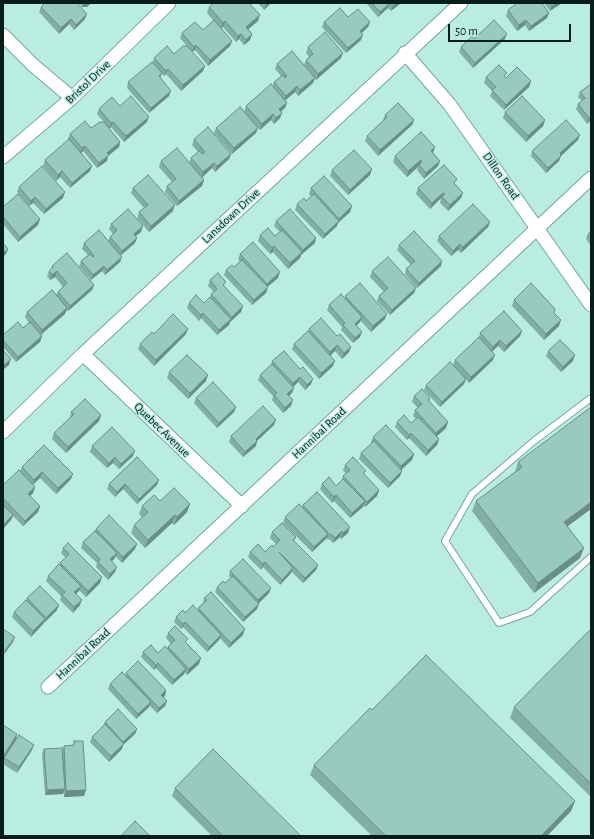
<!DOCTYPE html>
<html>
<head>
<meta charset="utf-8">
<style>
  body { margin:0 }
  #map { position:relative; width:594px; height:839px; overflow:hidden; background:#baede2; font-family:"Alegreya Sans",sans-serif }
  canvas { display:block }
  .frame { position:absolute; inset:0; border:4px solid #091d1a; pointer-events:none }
  .scale { position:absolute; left:448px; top:24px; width:123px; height:18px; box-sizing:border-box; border:2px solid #091d1a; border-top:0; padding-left:5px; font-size:12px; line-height:14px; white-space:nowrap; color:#091d1a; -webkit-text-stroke:3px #baede2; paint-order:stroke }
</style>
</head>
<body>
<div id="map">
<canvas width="594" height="839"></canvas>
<div class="frame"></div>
<div class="scale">50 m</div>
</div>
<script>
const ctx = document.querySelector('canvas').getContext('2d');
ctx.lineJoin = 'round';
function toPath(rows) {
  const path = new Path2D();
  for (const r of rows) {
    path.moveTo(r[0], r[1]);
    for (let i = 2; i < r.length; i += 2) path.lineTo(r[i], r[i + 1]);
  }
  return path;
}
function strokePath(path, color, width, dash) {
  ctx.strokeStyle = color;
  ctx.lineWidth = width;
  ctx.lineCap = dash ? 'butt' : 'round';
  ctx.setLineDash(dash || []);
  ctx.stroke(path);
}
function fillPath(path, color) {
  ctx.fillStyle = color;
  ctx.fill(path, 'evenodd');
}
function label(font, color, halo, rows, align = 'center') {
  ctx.font = font + ' "Alegreya Sans",sans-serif';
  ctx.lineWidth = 3;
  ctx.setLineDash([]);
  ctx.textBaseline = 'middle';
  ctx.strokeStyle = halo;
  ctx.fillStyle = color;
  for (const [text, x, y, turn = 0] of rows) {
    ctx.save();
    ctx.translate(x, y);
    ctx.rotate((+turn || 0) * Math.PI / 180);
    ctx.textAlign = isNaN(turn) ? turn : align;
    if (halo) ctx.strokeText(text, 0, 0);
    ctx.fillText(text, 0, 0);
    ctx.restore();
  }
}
const lane = toPath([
  [591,398,534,441,472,494,445,541,499,623,530,612,591,557]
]);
const street = toPath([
  [3,35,33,65,72,98],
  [405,53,450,105,591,305],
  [3,157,72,98,169,3],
  [83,354,242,506],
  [3,432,83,354,461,3],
  [48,687,591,178]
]);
strokePath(lane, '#75a69c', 8);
strokePath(street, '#75a69c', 15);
strokePath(lane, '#fff', 6);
strokePath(street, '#fff', 13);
fillPath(toPath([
  [79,3,91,3,87,7,82,7],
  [258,3,271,3,264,10],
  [366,3,401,3,391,11,388,8,378,17],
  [544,3,562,3,550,11],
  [41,7,85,19,74,30,69,24,59,34,39,12],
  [209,7,258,21,248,29,252,34,250,40,244,45,239,39,236,42,223,27,221,28,232,41,230,46,208,66,195,50,192,52,180,38,182,33,203,30,214,21,207,13],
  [508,10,549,13,547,18,529,31,525,25,517,31,506,16],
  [348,17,370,22,368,27,362,33,361,40,346,53,322,27,324,22],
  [474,39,505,39,473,68,459,52,461,47],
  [308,47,341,58,316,80,315,78,313,83,298,96,295,92,285,101,287,103,285,108,281,111,282,113,280,118,274,124,271,120,260,130,244,112,246,106,272,87,274,82,281,76,275,69,277,64,304,65,306,60,309,57,306,53],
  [174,54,205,66,203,71,181,91,166,74,164,76,162,74,160,79,169,96,149,113,127,88,128,82,153,62,154,58],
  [486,77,505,78,531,81,529,87,504,110,490,96,492,91,484,83],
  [591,84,591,120,587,124,576,109,578,104,582,101,578,97,580,92],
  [120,106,147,122,124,142,111,127,109,129,120,142,119,147,108,156,107,161,97,168,83,151,81,153,92,166,90,171,70,188,60,177,56,181,43,166,45,160,68,140,68,139,70,134,91,128,104,122,97,114,99,109],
  [505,112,545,120,543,126,526,142,503,118],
  [385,115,414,120,412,125,378,156,365,141,367,136,383,121,383,120],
  [216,128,256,133,232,154,214,133],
  [194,139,231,154,229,159,215,172,212,168,202,178,204,180,202,186,177,206,165,192,167,186,172,182,159,167,161,161,189,163,191,158,198,152,192,145],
  [578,140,561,155,559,161,546,173,531,156,532,151],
  [433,153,440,161,438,166,424,179,417,170,419,166,407,177,393,162,395,156],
  [372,169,370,175,348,195,330,176,332,170],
  [455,185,463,193,461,198,448,211,440,203,441,198,430,209,416,194,418,188],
  [19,187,63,198,44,214,33,203,29,206,17,192],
  [133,188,173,211,149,232,137,218,139,212,144,208,131,193],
  [311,188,350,212,338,223,337,226,323,239,295,210,297,204,306,201,311,196,309,194],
  [3,207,40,219,38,225,18,242,3,224],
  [276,221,316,238,315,243,301,255,300,258,288,269,273,252,270,254,258,241,260,235,275,236,280,232,274,226],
  [490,222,488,227,461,253,458,250,451,256,437,241,439,236],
  [111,224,141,232,136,236,135,243,121,255,120,262,105,275,102,271,91,280,79,266,81,261,88,255,82,249,84,243,108,241,110,237,113,234,109,229],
  [591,231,591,246,586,239,588,234],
  [399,245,441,266,417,288,405,274,406,269,411,265,397,250],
  [240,254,278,278,267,287,266,293,252,305,224,275,226,270,234,267,240,262,238,259],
  [52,266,94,285,92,290,68,311,67,310,65,314,41,335,42,336,40,342,16,362,3,347,3,335,23,328,29,323,25,317,27,312,56,295,58,292,63,287,55,277,50,280,47,276,49,271,51,269],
  [372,271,414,293,390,315,377,301,379,296,384,292,370,277],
  [210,280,225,286,241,312,230,322,229,325,217,335,201,318,199,321,187,308,189,303,204,303,210,298,211,294,214,292,208,286],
  [345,296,385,319,371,332,361,321,356,326,360,337,353,343,341,330,342,327,327,310,329,305,345,298],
  [514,300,554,313,559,326,544,340,512,306],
  [309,329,337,336,351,347,349,352,342,359,335,351,330,355,333,366,319,379,292,349,294,344,308,332],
  [522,331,520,336,504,352,498,346,492,352,493,360,469,383,466,379,464,384,440,407,424,390,426,385,453,365,455,360,479,338,480,333],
  [154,334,186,334,154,366,138,349,140,344],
  [284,351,311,384,305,390,298,382,293,387,292,393,289,396,291,406,283,413,272,400,273,396,258,380,260,375,271,365,272,361],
  [548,351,573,361,561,372,546,356],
  [169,372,206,381,188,399,167,378],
  [414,396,430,398,429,402,446,428,437,436,439,439,437,445,426,456,409,438,407,440,395,427,397,422,411,423,416,419,413,416,415,410,418,408,412,402],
  [196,398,236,407,234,412,217,428,194,403],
  [71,412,101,415,99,421,66,453,52,439,54,433,70,418,70,417],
  [274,425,257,440,256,446,243,457,229,442,231,436],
  [373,437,414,454,412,460,401,470,402,471,400,476,388,488,359,459,361,453,372,443,371,442],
  [92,446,133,456,119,469,113,463,107,468,90,452],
  [137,457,157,485,137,504,123,489,115,497,107,489,109,484],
  [518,462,568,527,580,558,534,593,472,511,476,501,515,472],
  [345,465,365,475,379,490,377,496,365,507,363,505,363,507,350,518,334,501,332,503,320,489,322,484,336,486,342,481,343,476,346,474,343,470],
  [22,467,71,479,56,494,40,478,33,485,35,487,33,493,30,496,40,506,38,512,23,526,13,516,11,520,3,529,3,485,20,471],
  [160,501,190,504,187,512,174,525,172,523,145,548,131,533,134,525,142,517,139,514,142,506],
  [303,505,348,533,341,539,340,537,333,543,329,539,328,540,326,538,312,552,283,523,285,517,302,507],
  [96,529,137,544,135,549,122,563,115,556,115,558,112,561,115,572,108,580,96,567,97,563,81,548,83,542,95,531],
  [272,532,296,537,294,541,318,565,316,570,303,583,292,572,291,573,280,585,263,567,261,570,248,557,250,552,265,552,273,547,276,544,270,538],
  [63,548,100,583,86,597,79,590,76,594,80,605,73,613,60,600,61,596,46,581,48,576,66,558,61,553],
  [230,571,271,588,269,593,259,603,257,609,243,622,215,592,217,587,225,583,231,578,229,576],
  [27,598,57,610,43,624,31,637,12,617,14,612,26,600],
  [204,598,243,635,229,648,220,638,219,640,207,652,183,627,181,629,174,622,176,617,185,613,198,610,198,608,203,604],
  [591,629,591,797,510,718,514,707],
  [168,633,186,643,199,664,187,675,185,672,184,674,172,685,156,668,154,670,141,657,143,652,158,653,167,648,171,644,166,638],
  [126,673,166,690,165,696,163,697,167,701,165,706,157,713,149,705,149,707,136,719,108,689,110,684,125,675],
  [372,710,575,801,571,811,547,836,372,836,310,775,314,765],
  [105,722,137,729,135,734,123,745,122,749,109,762,90,742,92,737,103,726],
  [74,741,84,796,64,797,64,790,63,794,45,795,42,754,44,749,62,751,64,746,73,745],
  [32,750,17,773,3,764,3,761,4,758],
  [175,788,301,836,212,836,172,796]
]), '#83aea5');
fillPath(toPath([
  [84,3,91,3,87,7,82,7],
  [267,3,271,3,264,10,266,4],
  [390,3,388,8,378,17,380,12],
  [397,3,401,3,391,11,393,6],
  [556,3,562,3,550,11,552,6],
  [549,13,547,18,529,31,531,26],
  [87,14,85,19,74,30,76,25],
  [260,15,258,21,244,33,246,27],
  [71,19,69,24,59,34,61,28],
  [526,20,525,25,517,31,519,25],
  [225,21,223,27,221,28,223,23],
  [370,22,368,27,358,36,360,31],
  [241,34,239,39,236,42,238,36],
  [252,34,250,40,244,45,246,40],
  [507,34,505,39,473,68,475,63],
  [363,35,361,40,346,53,348,48],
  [232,41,230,46,208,66,210,60],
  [196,45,195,50,192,52,194,47],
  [343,53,341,58,316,80,318,74],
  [205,66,203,71,181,91,183,85],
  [168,69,166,74,164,76,166,71],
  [315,78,313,83,298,96,300,90],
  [531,81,529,87,504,110,506,105],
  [297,86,295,92,284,101,286,96],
  [171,91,169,96,149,113,151,108],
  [287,103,285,108,277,115,279,109],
  [282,113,280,118,274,124,276,118],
  [273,114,271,120,260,130,262,124],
  [591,116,591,120,587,124,589,118],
  [149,117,147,122,124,142,126,136],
  [414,120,412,125,378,156,380,150],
  [545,120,543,126,526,142,528,136],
  [113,122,111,127,109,129,111,123],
  [258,128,256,133,232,154,234,148],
  [580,135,578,140,558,159,560,153],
  [120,142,119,147,108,156,107,161,97,168,99,163,107,153],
  [85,146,83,151,80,154,82,148],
  [435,147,433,153,431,151],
  [231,154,229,159,215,172,217,166],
  [561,156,559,161,546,173,548,168],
  [421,160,419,166,407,177,408,171],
  [440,161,438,166,424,179,426,173],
  [214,163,212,168,201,178,203,172],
  [92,166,90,171,70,188,72,183],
  [372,169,370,175,348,195,350,190],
  [62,171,60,177,56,181,58,175],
  [204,180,202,186,177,206,179,201],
  [65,192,63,198,44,214,46,209],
  [443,193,441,198,430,209,432,203],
  [463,193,461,198,448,211,450,205],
  [35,197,33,203,29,206,31,201],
  [175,205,173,211,149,232,151,226],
  [352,206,350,212,338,223,337,226,323,239,325,234,338,222,339,219],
  [40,219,38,225,18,242,20,237],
  [490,222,488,227,461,253,463,247],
  [143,226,141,232,132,239,134,234],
  [137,238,135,243,120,256,122,251],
  [316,238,315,243,301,255,300,258,288,269,290,263,302,253,303,250],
  [460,244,458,250,451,256,453,251],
  [274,246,273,252,270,254,272,248],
  [8,249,6,254,3,257,3,253],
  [122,257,120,262,105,275,107,270],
  [442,261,441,266,417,288,419,283],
  [104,266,102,271,91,280,93,275],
  [57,271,55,277,50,280,52,275],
  [280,272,278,278,265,289,267,284],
  [94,285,92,290,68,311,70,306],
  [268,287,266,293,252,305,254,300],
  [416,288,414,293,390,315,392,310],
  [243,306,241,312,230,322,232,317],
  [67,308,65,314,40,335,42,330],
  [203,313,201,318,199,321,201,315],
  [387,314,385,319,371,332,373,326],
  [362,317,360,322,353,329,355,324],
  [231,319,229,325,217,335,219,330],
  [561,320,559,326,544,340,546,334],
  [188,329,186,334,154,366,156,360],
  [522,331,520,336,504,352,506,346],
  [362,332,360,337,353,343,355,338],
  [42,336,40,342,16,362,18,357],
  [500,340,498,346,491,352,493,347],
  [337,345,335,351,328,358,330,352],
  [351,347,349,352,342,359,344,353],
  [495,355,493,360,469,383,471,377],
  [575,355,573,361,561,372,563,367],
  [11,359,9,365,3,370,3,366],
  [335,361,333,366,319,379,321,373],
  [208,375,206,381,188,399,190,393],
  [300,377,298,382,291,389,293,383],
  [313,379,311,384,305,390,307,385],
  [466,379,464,384,440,407,442,402],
  [294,388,292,393,285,399,287,394],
  [293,400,291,406,283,413,285,408],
  [236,407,234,412,217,428,219,423],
  [101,415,99,421,66,453,68,447],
  [276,420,274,425,254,444,256,439],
  [448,422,446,428,435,438,436,433],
  [411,433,409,438,407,440,409,435],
  [439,439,437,445,426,456,428,450],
  [257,441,256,446,243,457,245,452],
  [135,451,133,456,119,469,121,464],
  [414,454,412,460,399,472,401,466],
  [115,457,113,463,107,468,109,463],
  [402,471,400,476,388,488,390,483],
  [42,472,40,478,32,485,34,480],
  [73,474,71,479,56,494,58,488],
  [159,480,157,485,137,504,139,499],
  [125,484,123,489,115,497,117,492],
  [35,487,33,493,26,500,28,494],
  [379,490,377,496,365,507,367,502],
  [336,495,334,501,332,503,334,497],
  [365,501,363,507,350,518,352,513],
  [591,502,591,509,560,532,564,522],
  [190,504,187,512,174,525,177,517],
  [40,506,38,512,23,526,25,521],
  [13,515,11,520,3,529,3,525],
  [175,515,172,523,145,548,148,540],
  [350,527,348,533,341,539,343,533],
  [342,531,340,537,333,543,335,538],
  [328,534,326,539,312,552,314,547],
  [137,544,135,549,122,563,123,557],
  [584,548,580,558,534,593,538,583],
  [117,553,115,558,108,565,110,559],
  [265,562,263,567,261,570,263,564],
  [318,565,316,570,303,583,305,578],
  [117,567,115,572,108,580,110,574],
  [293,568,291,573,280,585,282,580],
  [102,577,100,583,86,597,88,591],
  [81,586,79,591,72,598,74,592],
  [271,588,269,593,257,605,258,600],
  [82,600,80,605,73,613,74,607],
  [259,604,257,609,243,622,245,617],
  [59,605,57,610,44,623,46,618],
  [45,619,43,624,31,637,33,631],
  [185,622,183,627,181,629,183,624],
  [245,629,243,635,229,648,231,643],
  [221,635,219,640,207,652,209,647],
  [15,637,13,642,3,656,5,651],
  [201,658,199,664,187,675,189,669],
  [158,663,156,668,154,670,156,665],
  [186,669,184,674,172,685,174,680],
  [166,690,165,696,159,701,161,695],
  [167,701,165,706,157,713,159,708],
  [151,702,149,707,136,719,138,714],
  [137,729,135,734,123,745,122,749,109,762,111,756,122,745,123,742],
  [17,734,16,740,3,759,3,757],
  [34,745,32,750,17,773,19,767],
  [65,789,63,794,45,795,47,790],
  [86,790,84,796,64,797,66,791],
  [575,801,571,811,547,836,541,836]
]), '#6a8d86');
const building = toPath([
  [45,3,77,3,87,14,76,25,71,19,61,28,41,7,45,3],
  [214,3,249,3,260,15,246,27,252,34,246,40,241,34,238,36,225,21,223,23,209,7,214,3],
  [372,3,390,3,380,12,372,3],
  [391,3,397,3,393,6,391,3],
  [517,3,542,3,549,13,531,26,526,20,519,25,508,10,517,3],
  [550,3,556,3,552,6,550,3],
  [340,8,348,17,358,9,370,22,360,31,363,35,348,48,324,22,340,8],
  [214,20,232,41,210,60,196,45,194,47,182,33,195,22,203,30,214,20],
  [494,20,507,34,475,63,461,47,472,36,474,39,494,20],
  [325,32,343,53,318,74,306,60,313,54,308,47,325,32],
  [167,46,174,54,183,46,187,46,205,66,183,85,168,69,166,71,154,58,167,46],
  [292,51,315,78,300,90,297,86,286,96,274,82,283,75,285,78,287,76,277,64,292,51],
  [152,62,162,73,159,76,171,91,151,108,128,82,152,62],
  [499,65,507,73,504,76,506,78,517,67,531,81,506,105,492,90,496,87,486,77,499,65],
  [271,84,287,103,279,109,282,113,276,118,273,114,262,124,246,106,271,84],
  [591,84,591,116,589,118,578,104,585,98,580,92,591,84],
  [131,96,149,117,126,136,113,122,111,123,99,109,112,97,120,106,131,96],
  [522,96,545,120,528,136,505,112,522,96],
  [398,103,414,120,380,150,367,136,387,117,385,115,398,103],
  [240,107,258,128,234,148,216,128,240,107],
  [566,120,580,135,560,153,561,156,548,168,532,151,566,120],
  [85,121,91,128,100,122,104,122,120,142,107,153,109,155,99,163,85,146,82,148,70,134,85,121],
  [208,127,231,154,217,166,214,163,203,172,191,158,199,151,203,154,205,152,194,139,208,127],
  [421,132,435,147,431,151,440,161,426,173,419,165,422,162,421,160,408,171,395,156,421,132],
  [69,139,92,166,72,183,62,171,58,175,45,160,69,139],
  [177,148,204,180,179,201,167,186,176,179,161,161,177,148],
  [354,150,372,169,350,190,332,170,354,150],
  [444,165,457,179,454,183,463,193,450,205,442,197,445,194,443,193,432,203,418,188,444,165],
  [42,166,65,192,46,209,35,197,31,201,19,187,42,166],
  [148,175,175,205,151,226,139,212,148,205,133,188,148,175],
  [324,176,352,206,339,219,311,188,324,176],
  [18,194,40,219,20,237,3,217,3,207,18,194],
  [314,194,339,221,325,234,297,204,304,198,306,201,314,194],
  [473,204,490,222,463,247,460,244,453,251,439,236,473,204],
  [128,209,143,226,134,234,137,238,122,251,110,237,117,230,111,224,128,209],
  [290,209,316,238,303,250,276,221,290,209],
  [268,228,275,236,282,230,302,252,290,263,274,246,272,248,260,235,268,228],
  [99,230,122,257,107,270,104,266,93,275,81,261,90,254,93,257,94,256,84,243,99,230],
  [414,231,442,261,419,283,406,269,415,261,399,245,414,231],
  [591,231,591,238,588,234,591,231],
  [253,242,280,272,267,284,240,254,253,242],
  [3,243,8,249,3,253,3,243],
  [67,253,94,285,70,306,58,292,67,283,57,271,52,275,49,271,53,267,52,266,67,253],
  [388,257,416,288,392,310,379,296,388,288,372,271,388,257],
  [242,260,268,287,254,300,226,270,232,265,234,267,242,260],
  [218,273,226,282,223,285,243,306,232,317,211,294,217,289,210,280,218,273],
  [360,283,387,314,373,326,345,296,360,283],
  [531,283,555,309,554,313,561,320,546,334,514,300,531,283],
  [52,290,67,308,42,330,27,312,52,290],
  [341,294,362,317,355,324,362,332,355,338,343,325,345,323,329,305,341,294],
  [196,295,204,303,210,297,231,319,219,330,203,313,201,315,189,303,196,295],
  [504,311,522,331,506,346,500,340,493,347,480,333,504,311],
  [173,314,188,329,156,360,140,344,152,332,154,334,173,314],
  [321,318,337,336,340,334,351,347,344,353,337,345,330,352,309,329,321,318],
  [18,322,23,328,30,322,42,336,18,357,3,340,3,335,18,322],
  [308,331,335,361,321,373,294,344,308,331],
  [479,337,495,355,471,377,455,360,479,337],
  [560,340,575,355,563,367,548,351,560,340],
  [3,350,11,359,3,366,3,350],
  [284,351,300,369,303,367,313,379,307,385,300,377,293,383,272,361,284,351],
  [187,355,208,375,190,393,169,372,187,355],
  [450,362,466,379,442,402,426,385,450,362],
  [272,364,294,388,287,394,293,400,285,408,274,395,277,393,260,375,272,364],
  [213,382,236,407,219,423,196,398,213,382],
  [422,389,430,398,428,400,448,422,436,433,415,410,422,404,414,396,422,389],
  [85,399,101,415,68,447,54,433,74,414,71,412,85,399],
  [263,406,276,420,256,439,257,441,245,452,231,436,263,406],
  [591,407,591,502,564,522,584,548,538,583,476,501,522,467,518,462,591,407],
  [404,415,411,423,418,417,439,439,428,450,411,433,409,435,397,422,404,415],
  [386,425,414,454,401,466,373,437,386,425],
  [112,427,135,451,121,464,115,457,109,463,92,446,112,427],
  [374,441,402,471,390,483,361,453,374,441],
  [44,445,73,474,58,488,42,472,34,480,22,467,44,445],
  [137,457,159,480,139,499,125,484,117,492,109,484,137,457],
  [353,457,366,471,363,473,379,490,367,502,343,476,350,470,345,465,353,457],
  [19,470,35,487,28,494,40,506,25,521,3,498,3,485,19,470],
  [329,477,336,486,343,479,365,501,352,513,336,495,334,497,322,484,329,477],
  [174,488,190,504,177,517,175,515,148,540,134,525,148,512,142,506,154,495,160,501,174,488],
  [317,492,350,527,343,533,342,531,335,538,331,534,330,535,303,505,317,492],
  [299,504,328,534,314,547,285,517,299,504],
  [3,505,13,515,3,525,3,505],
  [109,515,137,544,123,557,96,529,109,515],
  [282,523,296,537,293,540,318,565,305,578,279,552,293,568,282,580,265,562,263,564,250,552,258,544,265,552,272,545,273,547,280,540,272,532,282,523],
  [95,531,117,553,110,559,117,567,110,574,98,562,100,559,83,542,95,531],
  [68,543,102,577,88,591,60,563,69,554,63,548,68,543],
  [243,559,271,588,258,600,230,571,243,559],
  [59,564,81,586,74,592,82,600,74,607,62,595,65,592,48,576,59,564],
  [233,576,259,604,245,617,217,587,223,581,225,583,233,576],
  [40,586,59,605,46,618,27,598,40,586],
  [211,592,245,629,231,643,198,608,207,600,204,598,211,592],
  [26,600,45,619,33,631,14,612,26,600],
  [193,605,221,635,209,647,185,622,183,624,176,617,183,610,185,613,193,605],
  [175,626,188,639,185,642,201,658,189,669,168,647,175,640,168,633,175,626],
  [3,629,15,637,5,651,3,650,3,629],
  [591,629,591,784,514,707,591,629],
  [151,645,158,653,165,646,186,669,174,680,158,663,156,665,143,652,151,645],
  [426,655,575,801,541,836,386,836,314,765,370,708,372,710,426,655],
  [138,661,166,690,161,695,167,701,159,708,126,673,138,661],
  [122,672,151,702,138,714,110,684,122,672],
  [118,709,137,729,123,742,105,722,118,709],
  [105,724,124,744,111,756,92,737,105,724],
  [3,725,17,734,3,757,3,725],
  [19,735,34,745,19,767,4,758,19,735],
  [74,741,83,741,86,790,66,791,64,746,74,745,74,741],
  [62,748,65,789,47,790,44,749,62,748],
  [213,749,301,836,223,836,175,788,213,749],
  [135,821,150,836,121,836,135,821]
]);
fillPath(building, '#98cac0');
strokePath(building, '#6a8d86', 1);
label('12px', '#091d1a', '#baede2', [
  ["Bristol Drive",88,82,-44],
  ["Dillon Road",501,176,55],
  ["Lansdown Drive",231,216,-43],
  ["Quebec Avenue",162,430,44],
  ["Hannibal Road",319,433,-43],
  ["Hannibal Road",83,654,-43]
]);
</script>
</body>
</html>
